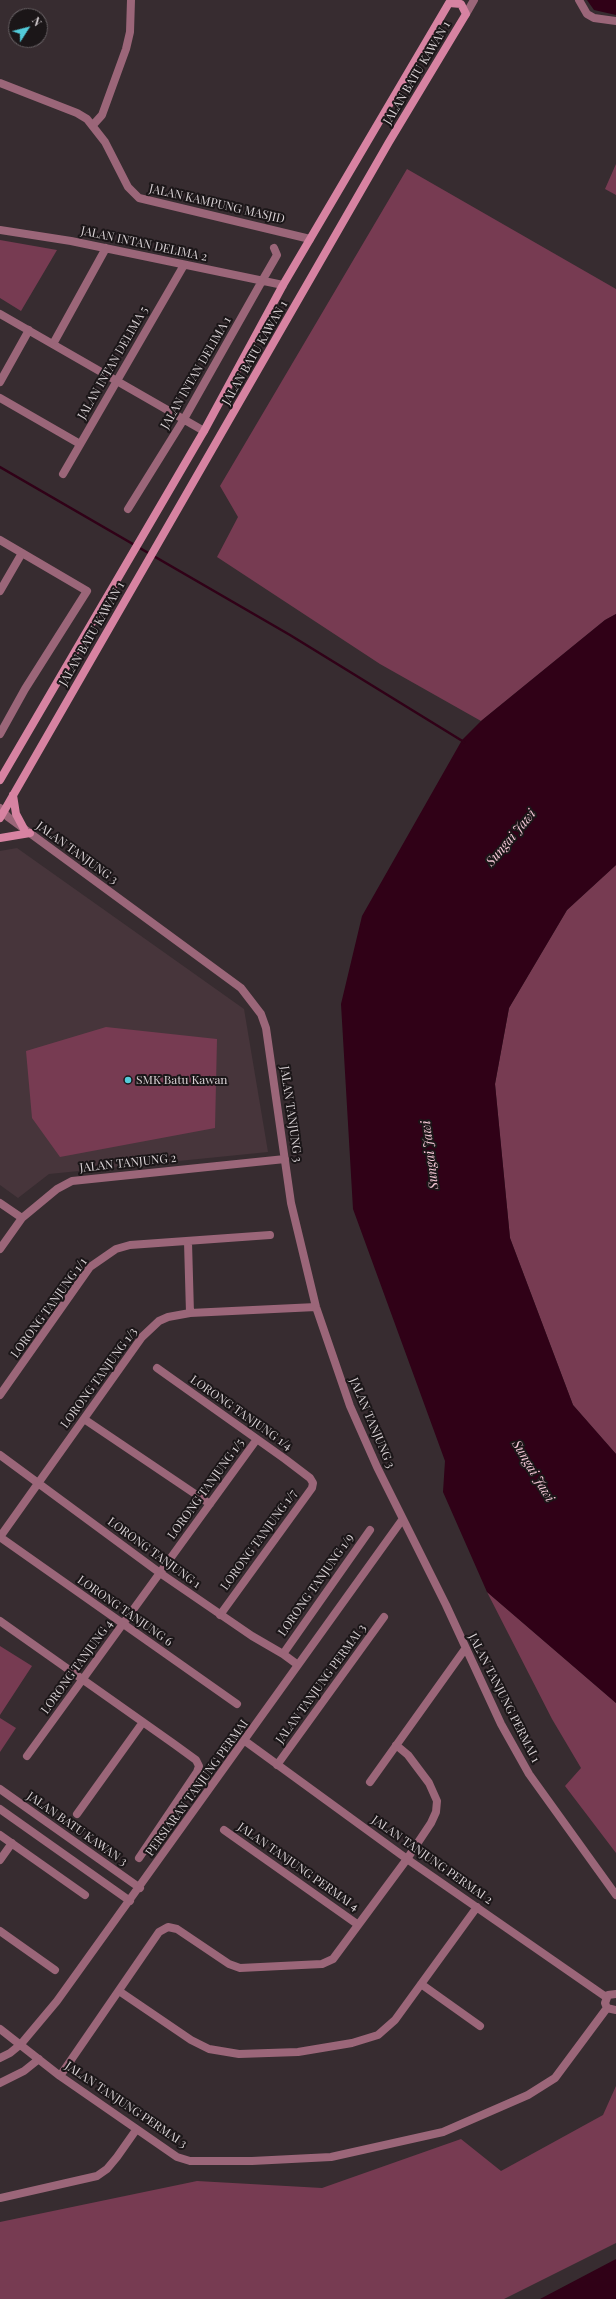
<!DOCTYPE html>
<html>
<head>
<meta charset="utf-8">
<style>
  body { margin:0 }
  #map { position:relative; width:616px; height:2299px; overflow:hidden; background:#372c30; font-family:"Playfair Display",serif }
  canvas { display:block }
  .north { position:absolute; left:8px; top:8px; width:40px; height:40px; box-sizing:border-box; background:#1b1618; border:1px solid #676164; border-radius:50%; rotate:54deg; font-size:11px; font-weight:700; line-height:16px; text-align:center; color:#d9d2d5 }
  .north::after { content:''; display:block; margin:auto; width:14px; height:18px; background:#52cbda; clip-path:polygon(50% 0,100% 100%,50% 72%,0 100%) }
</style>
</head>
<body>
<div id="map">
<canvas width="616" height="2299"></canvas>
<div class="north">N</div>
</div>
<script>
const ctx = document.querySelector('canvas').getContext('2d');
ctx.lineJoin = 'round';
function fillPath(path, color) {
  ctx.fillStyle = color;
  ctx.fill(path, 'evenodd');
}
function toPath(rows) {
  const path = new Path2D();
  for (const r of rows) {
    path.moveTo(r[0], r[1]);
    for (let i = 2; i < r.length; i += 2) path.lineTo(r[i], r[i + 1]);
  }
  return path;
}
function strokePath(path, color, width, dash) {
  ctx.strokeStyle = color;
  ctx.lineWidth = width;
  ctx.lineCap = dash ? 'butt' : 'round';
  ctx.setLineDash(dash || []);
  ctx.stroke(path);
}
function label(font, color, halo, rows, align = 'center') {
  ctx.font = font + ' "Playfair Display",serif';
  ctx.lineWidth = 4;
  ctx.setLineDash([]);
  ctx.textBaseline = 'middle';
  ctx.strokeStyle = halo;
  ctx.fillStyle = color;
  for (const [text, x, y, turn = 0] of rows) {
    ctx.save();
    ctx.translate(x, y);
    ctx.rotate((+turn || 0) * Math.PI / 180);
    ctx.textAlign = isNaN(turn) ? turn : align;
    if (halo) ctx.strokeText(text, 0, 0);
    ctx.fillText(text, 0, 0);
    ctx.restore();
  }
}
fillPath(toPath([
  [17,848,244,1009,268,1152,49,1174,18,1198,0,1185,0,851]
]), '#47353b');
fillPath(toPath([
  [616,164,616,195,605,189],
  [407,169,616,289,616,614,605,620,481,721,380,664,217,557,238,517,220,486],
  [0,240,57,250,21,311,0,298],
  [616,865,616,1454,573,1405,510,1238,495,1084,509,1008,567,910],
  [106,1027,217,1039,215,1128,60,1157,32,1118,26,1051],
  [487,1592,616,1703,616,1853,565,1786,581,1768,552,1719],
  [0,1646,32,1666,0,1715],
  [0,1718,16,1728,0,1752],
  [616,2086,616,2243,504,2299,0,2299,0,2222,197,2181,322,2188,461,2139,501,2171,603,2115]
]), '#773b52');
fillPath(toPath([
  [587,0,616,0,616,15,594,10],
  [616,614,616,865,567,910,509,1008,495,1084,510,1238,573,1405,616,1454,616,1703,487,1592,443,1492,445,1461,353,1209,341,1004,362,916,462,740,481,721,605,620],
  [616,2259,616,2299,540,2299]
]), '#300117');
strokePath(toPath([
  [0,467,290,635,464,742]
]), '#300117', 2.5);
strokePath(toPath([
  [579,0,587,14,594,18,616,21],
  [466,14,474,0],
  [0,83,77,113,87,119,105,142,128,187,139,198,310,239],
  [93,125,102,115,126,49,130,32,131,0],
  [0,230,71,241,283,285],
  [0,314,204,431],
  [53,344,106,248],
  [0,382,29,330],
  [0,398,80,444],
  [63,474,184,265],
  [128,509,184,419,262,281,277,255,274,248],
  [0,540,87,591,25,689,0,734],
  [0,591,22,553],
  [0,808,8,817,241,988,261,1014,266,1028,291,1203,316,1307,350,1406,377,1467,446,1605,501,1724,529,1774,616,1895],
  [0,1203,22,1218],
  [188,1242,190,1313],
  [0,1249,22,1218,57,1189,72,1181,285,1159],
  [157,1368,285,1459,310,1478,313,1483,312,1488,220,1615],
  [0,1395,90,1267,116,1249,130,1245,270,1235],
  [84,1419,210,1504],
  [0,1455,160,1573,252,1636,283,1654,298,1665],
  [0,1537,142,1337,159,1321,168,1317,190,1313,316,1307],
  [0,1537,237,1704],
  [0,1621,174,1744,196,1760,199,1766,197,1772,139,1858],
  [283,1654,370,1530],
  [245,1741,407,1859,606,1997],
  [27,1756,257,1439],
  [277,1765,384,1617],
  [370,1782,465,1649],
  [0,1789,140,1888],
  [0,1809,130,1901],
  [77,1814,143,1722],
  [224,1830,357,1924],
  [0,1835,85,1895],
  [0,1860,12,1843],
  [0,1931,55,1970],
  [421,1984,480,2026],
  [119,1991,191,2040,209,2049,239,2054,298,2052,352,2043,378,2035,395,2020,477,1907],
  [616,1994,608,1995,605,2003,607,2008,616,2010],
  [0,2029,60,2076,177,2157,190,2161,252,2161,331,2157,443,2132,528,2095,555,2078,607,2008],
  [0,2058,10,2053,21,2044,57,2001,402,1520],
  [60,2076,159,1932,168,1927,177,1929,229,1964,240,1968,322,1964,333,1959,407,1859,431,1823,436,1812,437,1801,429,1783,408,1755,396,1745],
  [0,2083,24,2071,39,2059],
  [0,2198,97,2176,107,2169,117,2157,136,2130]
]), '#9b6679', 8);
strokePath(toPath([
  [0,780,204,431,283,285,449,3,461,4,466,14,389,142,0,818],
  [13,795,16,814,24,829],
  [0,838,30,833]
]), '#d783a2', 8);
for (const [x, y, r, color] of [
  [128,1080,4,"#52cbda"]
]) {
  const dot = new Path2D();
  dot.arc(x, y, r, 0, 2 * Math.PI);
  ctx.fillStyle = color;
  ctx.fill(dot);
  strokePath(dot, '#1b1618', 1.5);
}
label('12px', '#d9d2d5', '#1b1618', [
  ["JALAN BATU KAWAN 1",417,73,-59],
  ["JALAN KAMPUNG MASJID",217,204,13],
  ["JALAN INTAN DELIMA 2",144,244,12],
  ["JALAN BATU KAWAN 1",255,353,-60],
  ["JALAN INTAN DELIMA 5",113,363,-60],
  ["JALAN INTAN DELIMA 1",196,373,-60],
  ["JALAN BATU KAWAN 1",92,634,-60],
  ["JALAN TANJUNG 3",77,853,36],
  ["JALAN TANJUNG 3",291,1114,82],
  ["JALAN TANJUNG 2",128,1163,-6],
  ["LORONG TANJUNG 1/1",49,1308,-54],
  ["LORONG TANJUNG 1/3",99,1378,-54],
  ["LORONG TANJUNG 1/4",241,1413,35],
  ["JALAN TANJUNG 3",372,1423,67],
  ["LORONG TANJUNG 1/5",206,1489,-54],
  ["LORONG TANJUNG 1/7",259,1540,-54],
  ["LORONG TANJUNG 1",154,1553,36],
  ["LORONG TANJUNG 1/9",316,1585,-55],
  ["LORONG TANJUNG 6",125,1611,35],
  ["LORONG TANJUNG 4",77,1667,-54],
  ["JALAN TANJUNG PERMAI 3",321,1684,-54],
  ["JALAN TANJUNG PERMAI 1",504,1698,63],
  ["PERSIARAN TANJUNG PERMAI",197,1788,-54],
  ["JALAN BATU KAWAN 3",77,1829,35],
  ["JALAN TANJUNG PERMAI 2",432,1860,35],
  ["JALAN TANJUNG PERMAI 4",298,1867,35],
  ["JALAN TANJUNG PERMAI 3",126,2105,34]
]);
label('12px', '#d9d2d5', '#1b1618', [
  ["SMK Batu Kawan",136,1080]
], 'left');
label('italic 13px', '#f3c8d6', '#1b1618', [
  ["Sungai Jawi",511,838,-50],
  ["Sungai Jawi",430,1155,-97],
  ["Sungai Jawi",533,1471,59]
]);
</script>
</body>
</html>
